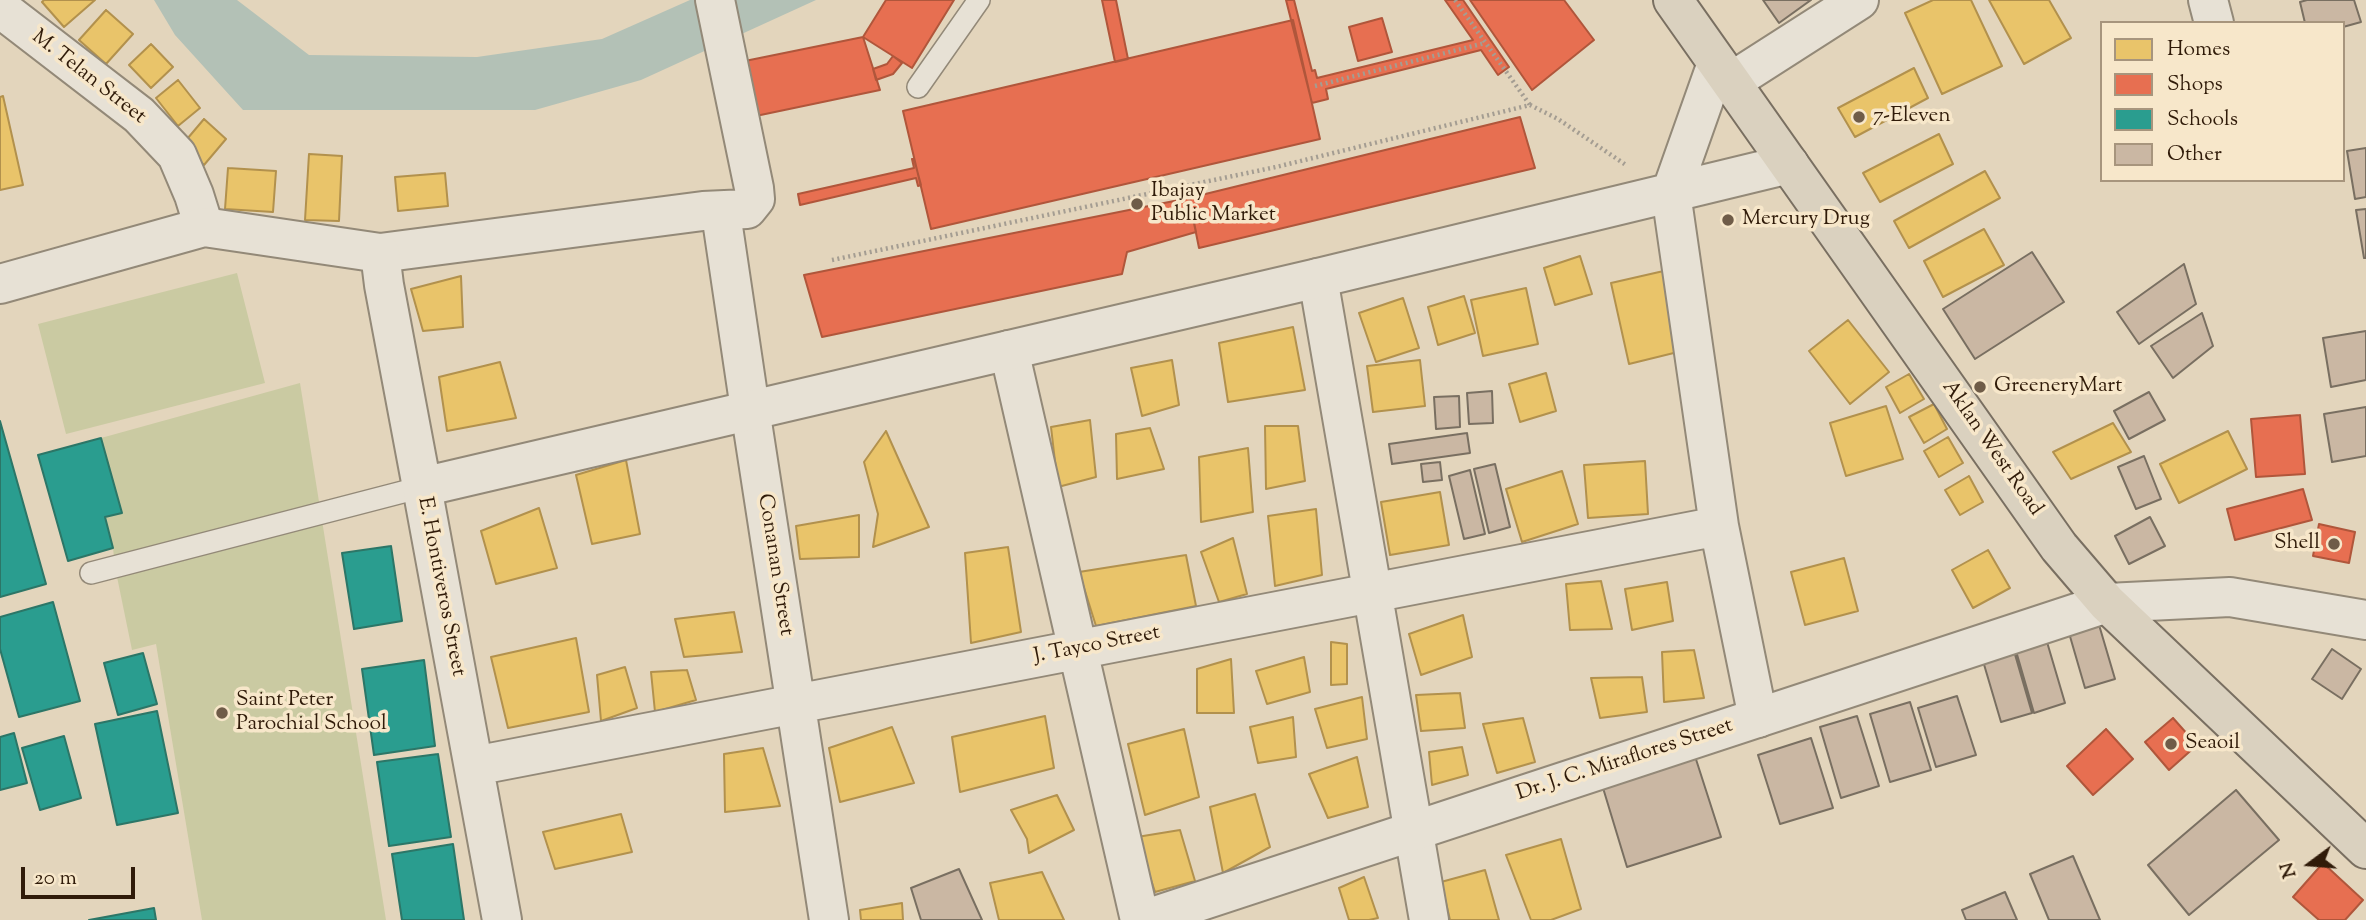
<!DOCTYPE html>
<html>
<head>
<meta charset="utf-8">
<style>
  body { margin:0 }
  #map { position:relative; width:2366px; height:920px; overflow:hidden; background:#e3d5bc; font-family:"Sorts Mill Goudy",serif }
  canvas { display:block }
  .legend { position:absolute; left:2100px; top:21px; width:245px; height:161px; box-sizing:border-box; background:#f7e7ca; border:2px solid #a7957d; margin:0; padding:9px 12px; list-style:none; font-size:21px; color:#301b09 }
  .legend li { display:flex; align-items:center; gap:14px; height:35px }
  .legend b { width:35px; border:2px solid #a7957d }
  .north { position:absolute; left:2275px; top:829px; width:70px; height:70px; -webkit-text-stroke:5px #f7e7ca; paint-order:stroke; rotate:254deg; font-size:19px; font-weight:700; line-height:28px; text-align:center; color:#301b09 }
  .north::after { content:''; display:block; margin:auto; width:24px; height:32px; background:#301b09; clip-path:polygon(50% 0,100% 100%,50% 72%,0 100%) }
  .scale { position:absolute; left:21px; top:867px; width:114px; height:32px; box-sizing:border-box; border:4px solid #301b09; border-top:0; padding-left:9px; font-size:21px; line-height:24px; white-space:nowrap; color:#301b09; -webkit-text-stroke:5px #f7e7ca; paint-order:stroke }
</style>
</head>
<body>
<div id="map">
<canvas width="2366" height="920"></canvas>
<ul class="legend">
<li><b style="height:19px;background:#e9c46a"></b>Homes</li>
<li><b style="height:19px;background:#e76f51"></b>Shops</li>
<li><b style="height:19px;background:#2a9d8f"></b>Schools</li>
<li><b style="height:19px;background:#cab7a3"></b>Other</li>
</ul>
<div class="north">N</div>
<div class="scale">20 m</div>
</div>
<script>
const ctx = document.querySelector('canvas').getContext('2d');
ctx.lineJoin = 'round';
function fillPath(path, color) {
  ctx.fillStyle = color;
  ctx.fill(path, 'evenodd');
}
function toPath(rows) {
  const path = new Path2D();
  for (const r of rows) {
    path.moveTo(r[0], r[1]);
    for (let i = 2; i < r.length; i += 2) path.lineTo(r[i], r[i + 1]);
  }
  return path;
}
function strokePath(path, color, width, dash) {
  ctx.strokeStyle = color;
  ctx.lineWidth = width;
  ctx.lineCap = dash ? 'butt' : 'round';
  ctx.setLineDash(dash || []);
  ctx.stroke(path);
}
function label(font, color, halo, rows, align = 'center') {
  ctx.font = font + ' "Sorts Mill Goudy",serif';
  ctx.lineWidth = 7;
  ctx.setLineDash([]);
  ctx.textBaseline = 'middle';
  ctx.strokeStyle = halo;
  ctx.fillStyle = color;
  for (const [text, x, y, turn = 0] of rows) {
    ctx.save();
    ctx.translate(x, y);
    ctx.rotate((+turn || 0) * Math.PI / 180);
    ctx.textAlign = isNaN(turn) ? turn : align;
    if (halo) ctx.strokeText(text, 0, 0);
    ctx.fillText(text, 0, 0);
    ctx.restore();
  }
}
fillPath(toPath([
  [237,273,265,383,66,434,38,324],
  [300,383,386,920,202,920,156,644,132,650,115,567,113,548,105,517,122,513,101,438]
]), '#cacaa2');
fillPath(toPath([
  [154,0,237,0,309,55,477,57,602,39,690,0,816,0,641,80,535,110,243,110,175,35]
]), '#b3c1b6');
const homes = toPath([
  [44,0,95,0,64,27,42,2,44,0],
  [1933,0,1971,0,2002,66,1942,94,1905,13,1933,0],
  [1989,0,2049,0,2071,38,2024,64,1989,0],
  [106,10,133,34,106,64,79,40,106,10],
  [151,44,173,67,151,88,129,65,151,44],
  [1914,68,1928,98,1855,137,1838,108,1914,68],
  [178,80,200,108,178,126,156,98,178,80],
  [3,96,23,185,0,190,0,97,3,96],
  [204,119,226,139,204,165,182,145,204,119],
  [1939,134,1953,164,1880,202,1863,173,1939,134],
  [309,154,342,156,339,221,305,220,309,154],
  [228,168,276,171,273,212,225,209,228,168],
  [1985,171,2000,198,1909,248,1894,221,1985,171],
  [445,173,448,206,398,211,395,177,445,173],
  [1984,229,2004,265,1943,297,1924,261,1984,229],
  [1580,256,1592,294,1555,305,1544,268,1580,256],
  [1668,270,1686,350,1629,364,1611,283,1668,270],
  [461,276,463,327,423,331,411,289,461,276],
  [1526,288,1538,344,1483,356,1471,300,1526,288],
  [1464,296,1475,333,1438,345,1428,307,1464,296],
  [1403,298,1419,348,1376,362,1359,313,1403,298],
  [1848,320,1889,372,1850,404,1809,351,1848,320],
  [1293,327,1305,390,1228,402,1219,343,1293,327],
  [1172,360,1179,405,1142,416,1131,368,1172,360],
  [1420,360,1425,406,1373,412,1367,366,1420,360],
  [500,362,516,418,447,431,439,377,500,362],
  [1546,373,1556,411,1520,422,1509,384,1546,373],
  [1909,374,1924,399,1900,413,1886,387,1909,374],
  [1934,404,1947,429,1924,443,1909,417,1934,404],
  [1886,406,1903,459,1846,476,1830,423,1886,406],
  [1090,420,1096,477,1058,487,1051,427,1090,420],
  [2113,423,2131,452,2071,479,2053,452,2113,423],
  [1265,426,1298,426,1305,481,1266,489,1265,426],
  [1150,428,1164,469,1117,479,1116,434,1150,428],
  [886,431,929,527,873,547,878,514,864,462,886,431],
  [2228,431,2247,469,2179,503,2160,464,2228,431],
  [1948,437,1963,463,1939,477,1924,451,1948,437],
  [1248,448,1253,512,1201,522,1199,457,1248,448],
  [626,460,640,534,592,544,576,475,626,460],
  [1645,461,1648,514,1588,518,1584,465,1645,461],
  [1562,471,1578,524,1522,542,1506,489,1562,471],
  [1969,476,1983,502,1960,515,1945,490,1969,476],
  [1440,492,1449,545,1390,555,1381,502,1440,492],
  [539,508,557,568,496,584,481,531,539,508],
  [1316,509,1322,575,1275,586,1268,516,1316,509],
  [859,515,859,557,800,559,796,526,859,515],
  [1233,538,1247,594,1219,602,1201,552,1233,538],
  [1008,547,1021,632,971,643,965,553,1008,547],
  [1988,550,2010,588,1973,608,1952,570,1988,550],
  [1186,555,1196,606,1096,626,1079,572,1186,555],
  [1844,558,1858,611,1805,625,1791,572,1844,558],
  [1601,581,1612,629,1570,630,1566,584,1601,581],
  [1667,582,1673,621,1632,630,1625,589,1667,582],
  [734,612,742,652,684,657,675,619,734,612],
  [1463,615,1472,657,1421,675,1409,634,1463,615],
  [576,638,589,712,508,728,491,657,576,638],
  [1331,642,1347,644,1347,684,1331,685,1331,642],
  [1694,650,1704,698,1664,702,1662,652,1694,650],
  [1304,657,1310,692,1267,704,1256,671,1304,657],
  [1231,659,1234,713,1197,713,1197,669,1231,659],
  [625,667,637,708,601,721,597,675,625,667],
  [687,670,696,700,655,712,651,672,687,670],
  [1642,677,1647,712,1600,718,1591,678,1642,677],
  [1460,693,1465,728,1421,731,1416,695,1460,693],
  [1362,697,1367,739,1327,748,1315,709,1362,697],
  [1045,716,1054,768,960,792,952,737,1045,716],
  [1293,717,1296,757,1258,763,1250,727,1293,717],
  [1523,718,1535,762,1497,773,1483,724,1523,718],
  [892,727,914,783,840,802,829,748,892,727],
  [1184,729,1199,797,1145,815,1128,744,1184,729],
  [1462,747,1468,775,1432,785,1429,752,1462,747],
  [763,748,780,806,725,812,724,754,763,748],
  [1357,757,1368,807,1328,818,1309,774,1357,757],
  [1255,794,1270,847,1223,873,1210,807,1255,794],
  [1057,795,1074,830,1029,853,1027,839,1011,810,1057,795],
  [621,814,632,852,555,869,543,832,621,814],
  [1180,830,1195,881,1155,892,1137,837,1180,830],
  [1561,839,1581,909,1551,920,1531,920,1506,855,1561,839],
  [1485,870,1499,920,1450,920,1441,882,1485,870],
  [1042,872,1064,920,999,920,990,883,1042,872],
  [1364,877,1378,918,1369,920,1349,920,1339,888,1364,877],
  [902,903,903,920,861,920,860,910,902,903]
]);
fillPath(homes, '#e9c46a');
strokePath(homes, '#b2914d', 2);
const shops = toPath([
  [886,0,954,0,912,68,863,37,886,0],
  [1102,0,1116,0,1128,59,1115,62,1102,0],
  [1286,0,1294,0,1312,71,1315,70,1317,78,1473,40,1445,0,1463,0,1509,67,1498,75,1481,50,1326,89,1328,99,1312,103,1286,0],
  [1470,0,1564,0,1594,40,1532,90,1470,0],
  [1382,18,1392,52,1358,61,1349,27,1382,18],
  [1293,20,1320,139,931,229,903,111,1293,20],
  [863,37,880,90,751,117,740,62,863,37],
  [893,56,902,63,893,74,876,80,873,69,887,64,893,56],
  [1520,117,1535,168,1199,248,1189,198,1520,117],
  [912,159,914,159,921,185,918,186,916,178,800,205,798,194,914,168,912,159],
  [1189,198,1196,232,1127,252,1122,274,822,337,804,275,1189,198],
  [2300,415,2305,474,2256,477,2251,419,2300,415],
  [2303,489,2312,520,2235,540,2227,509,2303,489],
  [2319,524,2355,532,2349,563,2313,556,2319,524],
  [2173,718,2197,745,2169,770,2145,742,2173,718],
  [2106,729,2133,759,2093,795,2067,766,2106,729],
  [2323,863,2363,900,2345,920,2319,920,2293,897,2323,863]
]);
fillPath(shops, '#e76f51');
strokePath(shops, '#b0563b', 2);
const schools = toPath([
  [0,421,46,584,0,597,0,421],
  [101,438,122,513,105,517,113,548,68,561,38,455,101,438],
  [391,546,402,621,354,629,342,553,391,546],
  [53,602,80,701,19,717,0,649,0,617,53,602],
  [143,653,157,704,118,715,104,663,143,653],
  [424,660,435,746,374,755,362,669,424,660],
  [157,711,178,813,117,825,95,724,157,711],
  [14,733,27,783,0,790,0,737,14,733],
  [64,736,81,798,40,810,22,748,64,736],
  [438,754,451,837,389,846,377,762,438,754],
  [453,844,464,920,402,920,392,854,453,844],
  [154,908,156,920,89,920,154,908]
]);
fillPath(schools, '#2a9d8f');
strokePath(schools, '#2c7667', 2);
const building = toPath([
  [1763,0,1811,0,1779,23,1763,0],
  [2307,0,2354,0,2361,22,2343,27,2343,23,2305,23,2300,2,2307,0],
  [2366,148,2366,197,2355,199,2347,151,2366,148],
  [2366,209,2366,258,2364,258,2356,210,2366,209],
  [2032,252,2064,302,1975,359,1943,309,2032,252],
  [2184,264,2196,304,2139,344,2117,312,2184,264],
  [2202,313,2213,346,2173,378,2151,346,2202,313],
  [2366,331,2366,380,2331,387,2323,338,2366,331],
  [1492,391,1493,423,1469,424,1467,393,1492,391],
  [2149,392,2165,420,2129,439,2114,411,2149,392],
  [1459,396,1460,427,1436,429,1434,397,1459,396],
  [2366,407,2366,456,2332,462,2324,414,2366,407],
  [1467,433,1470,453,1392,464,1389,444,1467,433],
  [2144,456,2161,499,2136,509,2118,467,2144,456],
  [1440,462,1442,480,1423,482,1421,464,1440,462],
  [1495,464,1510,527,1489,533,1474,469,1495,464],
  [1470,470,1485,534,1464,539,1449,476,1470,470],
  [2150,517,2165,546,2129,564,2115,536,2150,517],
  [2097,618,2115,679,2085,688,2067,626,2097,618],
  [2047,642,2065,703,2034,713,2016,651,2047,642],
  [2332,649,2361,669,2342,699,2312,679,2332,649],
  [2014,651,2032,713,2001,722,1983,661,2014,651],
  [1957,696,1976,755,1936,767,1918,708,1957,696],
  [1910,702,1931,770,1890,782,1870,714,1910,702],
  [1857,716,1879,786,1841,798,1820,727,1857,716],
  [1811,738,1833,808,1780,824,1758,755,1811,738],
  [1693,750,1721,837,1627,867,1600,778,1693,750],
  [2236,790,2279,840,2189,915,2148,865,2236,790],
  [2073,856,2100,920,2049,920,2030,874,2073,856],
  [959,869,982,920,921,920,911,888,959,869],
  [2005,892,2017,920,1966,920,1962,910,2005,892]
]);
fillPath(building, '#cab7a3');
strokePath(building, '#796f61', 2);
const service = toPath([
  [918,87,979,0],
  [91,573,422,487]
]);
const minor = toPath([
  [2208,0,2214,23],
  [0,8,139,115,177,155,194,195,204,227],
  [1731,82,1859,0],
  [1671,193,1719,526,1758,718],
  [725,211,722,220,750,409,829,920],
  [380,253,703,211,747,209,755,199,754,188,715,0],
  [1318,278,1429,920],
  [1009,350,1140,920],
  [422,487,502,920],
  [474,766,1719,526]
]);
const tertiary = toPath([
  [1671,193,1717,63],
  [0,284,204,227,380,253,384,285,422,487,1318,278,1789,164],
  [1143,920,2107,603,2230,597,2366,620]
]);
const primary = toPath([
  [1673,0,2059,547,2107,603,2366,849]
]);
strokePath(service, '#938978', 24);
strokePath(minor, '#938978', 42);
strokePath(tertiary, '#938978', 42);
strokePath(primary, '#796f61', 42);
strokePath(toPath([
  [1455,0,1530,105],
  [1315,86,1485,43],
  [832,260,1276,167,1530,105,1558,119,1626,165]
]), '#a49d92', 4.5, [2, 3.5]);
strokePath(service, '#e7e1d5', 21);
strokePath(minor, '#e7e1d5', 38);
strokePath(tertiary, '#e7e1d5', 38);
strokePath(primary, '#dad1bf', 38);
for (const [x, y, r, color] of [
  [1859,117,7,"#6f5c48"],
  [1137,204,7,"#6f5c48"],
  [1728,220,7,"#6f5c48"],
  [1980,387,7,"#6f5c48"],
  [2334,544,7,"#6f5c48"],
  [222,713,7,"#6f5c48"],
  [2171,744,7,"#6f5c48"]
]) {
  const dot = new Path2D();
  dot.arc(x, y, r, 0, 2 * Math.PI);
  ctx.fillStyle = color;
  ctx.fill(dot);
  strokePath(dot, '#f7e7ca', 2.5);
}
label('21px', '#301b09', '#f7e7ca', [
  ["M. Telan Street",88,78,38],
  ["Aklan West Road",1991,449,55],
  ["Conanan Street",774,565,81],
  ["E. Hontiveros Street",440,587,79],
  ["J. Tayco Street",1097,646,-11],
  ["Dr. J. C. Miraflores Street",1625,761,-18]
]);
label('21px', '#301b09', '#f7e7ca', [
  ["7-Eleven",1873,117],
  ["Ibajay",1151,192],
  ["Public Market",1151,216],
  ["Mercury Drug",1742,220],
  ["GreeneryMart",1994,387],
  ["Shell",2320,544,"right"],
  ["Saint Peter",236,701],
  ["Parochial School",236,725],
  ["Seaoil",2185,744]
], 'left');
</script>
</body>
</html>
